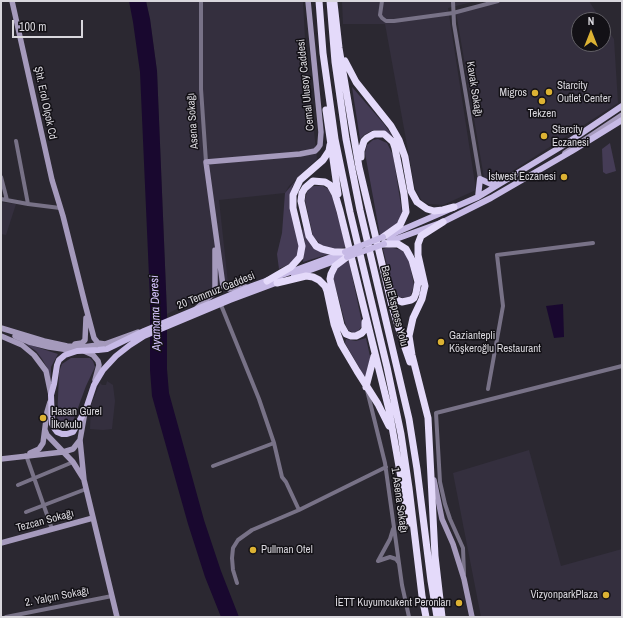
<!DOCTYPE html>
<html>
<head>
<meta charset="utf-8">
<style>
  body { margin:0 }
  #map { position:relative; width:623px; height:618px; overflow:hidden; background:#2b2831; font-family:"Archivo Narrow",sans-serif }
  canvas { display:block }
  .frame { position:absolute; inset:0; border:2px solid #d9d7dd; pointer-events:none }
  .north { position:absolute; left:571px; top:12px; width:40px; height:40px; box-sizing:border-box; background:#131116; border:1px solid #626066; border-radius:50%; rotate:0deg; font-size:11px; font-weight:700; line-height:16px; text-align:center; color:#d9d7dd }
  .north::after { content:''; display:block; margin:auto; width:14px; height:18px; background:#dcb233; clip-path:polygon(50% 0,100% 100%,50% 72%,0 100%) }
  .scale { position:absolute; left:12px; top:20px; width:71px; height:18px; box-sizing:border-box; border:2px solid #d9d7dd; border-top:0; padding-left:5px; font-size:12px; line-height:14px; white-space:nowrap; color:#d9d7dd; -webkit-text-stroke:3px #131116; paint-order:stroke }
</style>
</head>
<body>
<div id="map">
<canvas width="623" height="618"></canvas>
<div class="frame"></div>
<div class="north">N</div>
<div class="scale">100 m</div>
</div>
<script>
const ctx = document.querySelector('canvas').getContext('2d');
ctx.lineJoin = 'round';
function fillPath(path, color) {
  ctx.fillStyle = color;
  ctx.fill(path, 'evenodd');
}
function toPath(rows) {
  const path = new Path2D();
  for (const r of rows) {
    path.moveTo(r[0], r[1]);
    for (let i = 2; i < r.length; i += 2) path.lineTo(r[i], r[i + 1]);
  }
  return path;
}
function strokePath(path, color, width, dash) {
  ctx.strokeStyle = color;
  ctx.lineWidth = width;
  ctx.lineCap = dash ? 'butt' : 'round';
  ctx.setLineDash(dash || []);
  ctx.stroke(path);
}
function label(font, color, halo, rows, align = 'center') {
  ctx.font = font + ' "Archivo Narrow",sans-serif';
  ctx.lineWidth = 3;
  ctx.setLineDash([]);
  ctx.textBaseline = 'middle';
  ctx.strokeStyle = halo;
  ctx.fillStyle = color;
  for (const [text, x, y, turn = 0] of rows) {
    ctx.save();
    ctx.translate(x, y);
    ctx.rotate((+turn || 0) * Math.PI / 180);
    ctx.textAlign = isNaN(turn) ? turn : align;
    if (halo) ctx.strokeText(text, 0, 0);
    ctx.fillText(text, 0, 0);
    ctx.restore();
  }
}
fillPath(toPath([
  [146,1,303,1,306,58,317,159,289,186,285,193,219,200,228,283,167,314,157,71,150,19],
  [342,1,476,1,448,8,476,190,443,205,429,204,422,201,415,189,385,24,343,24],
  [498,1,589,1,601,20,579,20,579,44,603,44,603,23,614,39,618,103,503,177,484,178,456,12],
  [1,202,16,204,6,235,1,234],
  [107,381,113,385,115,401,112,429,103,430,90,429,91,405,98,388,100,383,102,385,106,385],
  [529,450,561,566,622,549,622,617,481,617,453,473]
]), '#342f3e');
fillPath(toPath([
  [352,87,384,124,393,137,385,131,373,130,364,135,360,139],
  [378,139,387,143,393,155,402,212,399,220,393,228,380,235,365,153,367,145,373,140],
  [610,143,616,171,606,174,603,172,602,149],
  [297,179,292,187,291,200,299,240,299,253,291,263,279,269,277,254,282,233,285,193],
  [314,186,323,186,328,189,332,196,346,247,334,250,321,245,313,236,305,200,307,192,311,187],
  [304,229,307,238,312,247,320,252,329,254,303,262,305,242,302,230],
  [389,247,401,250,406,254,409,261,414,285,410,297,403,298,397,296,394,292,383,249],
  [349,261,362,323,362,326,359,330,354,333,348,330,346,326,334,281,334,275,340,264],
  [366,338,371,361,366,379,345,343,346,339,356,341],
  [24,343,58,354,51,367,51,383,48,369,42,359,36,351],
  [71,358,90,358,93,361,95,367,86,386,72,424,69,428,62,429,59,427,57,423,59,372,62,364]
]), '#453c56');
fillPath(toPath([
  [129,1,146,1,150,19,157,71,167,314,167,369,169,393,204,520,221,571,239,617,221,617,205,577,188,524,152,396,150,370,150,299,140,72,133,22],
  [563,304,564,337,554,338,546,306]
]), '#19082f');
strokePath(toPath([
  [201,1,201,89,206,162],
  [382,1,380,15,382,18,386,21,394,21,453,13,498,1],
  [453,1,454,24,480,179],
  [16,141,28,204],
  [1,177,7,200],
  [1,199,28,204,60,208],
  [221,305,259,399,274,443,282,477,286,482,299,510,252,530,238,540,233,548,232,558,233,570,237,583],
  [488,389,503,306,497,255,593,243],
  [367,390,385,463,402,585,409,617],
  [26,455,52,529],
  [213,466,274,443],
  [18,485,73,462],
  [299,510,386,467],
  [26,512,86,489],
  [378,561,390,539,393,529],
  [378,561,390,557,396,559,398,562],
  [464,574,463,548,450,519,445,504,440,482,436,413,622,366],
  [6,617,112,596]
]), '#787287', 4);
strokePath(toPath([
  [12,1,52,180,63,216,85,304,94,338,98,343,105,344],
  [565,153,622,115],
  [246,287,229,289,223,286,206,162,300,154,315,151,318,148,320,145,321,132,308,1],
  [197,308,214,293,215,289,215,250],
  [1,328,44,341,67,346,83,347,105,344,138,332],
  [1,336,22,345,34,355,46,371,51,395],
  [15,336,29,342,49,347,76,351],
  [75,344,82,343,85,340,86,318],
  [84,351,93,355,98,361,99,365,95,380],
  [85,412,80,440,84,480,117,617],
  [45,430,47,435,73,462,83,478],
  [30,453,39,449,43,443,47,412,50,402],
  [1,459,63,452,73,449,80,440],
  [434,480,442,519,453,544,464,579,472,617],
  [1,543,93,518]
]), '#a59abc', 5.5);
strokePath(toPath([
  [478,197,480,179,491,184,498,184],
  [388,236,478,197,567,143,622,106],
  [385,243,443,222,491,198,572,151,622,120],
  [294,276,343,258],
  [281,281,230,300,144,336,130,345,116,356,103,370,94,385,86,409,73,432,67,434,62,434,57,432,54,428,52,424,51,395,54,384,57,365,59,360,65,355,77,351,98,350,107,349,144,331,252,286,342,253]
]), '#c7bae6', 6);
strokePath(toPath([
  [319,1,323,53,335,139,350,212,387,367,401,434,409,488,422,596,426,617],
  [330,1,335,62,346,139,360,210,409,419,417,469,431,581,437,617],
  [334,3,339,48,359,167,392,306,402,339,410,362],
  [345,61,356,82,391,126,399,140,405,157,411,191,417,202,427,209,434,211,443,210,454,207],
  [326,110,338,194],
  [361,157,361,151,364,141,367,138,374,134,384,134,393,142,395,148,404,194,406,212,400,225,383,237],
  [384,244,398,244,406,249,412,260,418,282,416,293,414,298,411,300,402,302,397,300,394,296,391,291],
  [345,252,334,252,322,249,316,246,309,236,301,201,302,193,305,188,313,181,325,182,330,185,335,194,340,211,389,410,409,523],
  [347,257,335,266,331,274,330,279,341,325,346,334,351,336,356,336,362,333,365,329,365,322],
  [267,281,291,267,300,257,302,246,293,208,293,195,300,180,323,160,329,151,330,145],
  [277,283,306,276,313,277,319,280,325,286,327,291,334,324,341,344,357,371,378,404,389,426],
  [366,387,374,356],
  [442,617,435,556,428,418,412,355,409,336,413,318,422,299,425,286,418,255,418,244,421,236,443,222]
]), '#e4dafa', 7);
strokePath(toPath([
  [345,252,383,237],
  [347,257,384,244]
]), '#c7bae6', 6);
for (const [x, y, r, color] of [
  [549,92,4,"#dcb233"],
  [535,93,4,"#dcb233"],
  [542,101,4,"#dcb233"],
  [544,136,4,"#dcb233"],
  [564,177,4,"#dcb233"],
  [441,342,4,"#dcb233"],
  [43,418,4,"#dcb233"],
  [253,550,4,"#dcb233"],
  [606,595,4,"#dcb233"],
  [459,603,4,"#dcb233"]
]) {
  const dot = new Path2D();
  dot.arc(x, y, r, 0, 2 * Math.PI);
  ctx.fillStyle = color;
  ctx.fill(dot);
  strokePath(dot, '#131116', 1.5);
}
label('11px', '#d9d7dd', '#131116', [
  ["Cemal Ulusoy Caddesi",306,85,-96],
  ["Kavak Sokağı",474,89,81],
  ["Şht. Erol Olçok Cd",45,103,78],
  ["Asena Sokağı",193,121,-94],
  ["20 Temmuz Caddesi",216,291,-22],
  ["Basın Ekspress Yolu",394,306,76],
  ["1. Asena Sokağı",399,500,82],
  ["Tezcan Sokağı",45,521,-15],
  ["2. Yalçın Sokağı",57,597,-11]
]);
label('11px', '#d9d7dd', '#131116', [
  ["Starcity",557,86],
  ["Outlet Center",557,99],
  ["Migros",527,93,"right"],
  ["Tekzen",542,114,"center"],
  ["Starcity",552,130],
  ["Eczanesi",552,143],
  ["İstwest Eczanesi",556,177,"right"],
  ["Gaziantepli",449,336],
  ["Köşkeroğlu Restaurant",449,349],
  ["Hasan Gürel",51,412],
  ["İlkokulu",51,425],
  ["Pullman Otel",261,550],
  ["VizyonparkPlaza",598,595,"right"],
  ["İETT Kuyumcukent Peronları",451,603,"right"]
], 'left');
label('italic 12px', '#d4c2fd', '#131116', [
  ["Ayamama Deresi",156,313,-92]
]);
</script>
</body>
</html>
